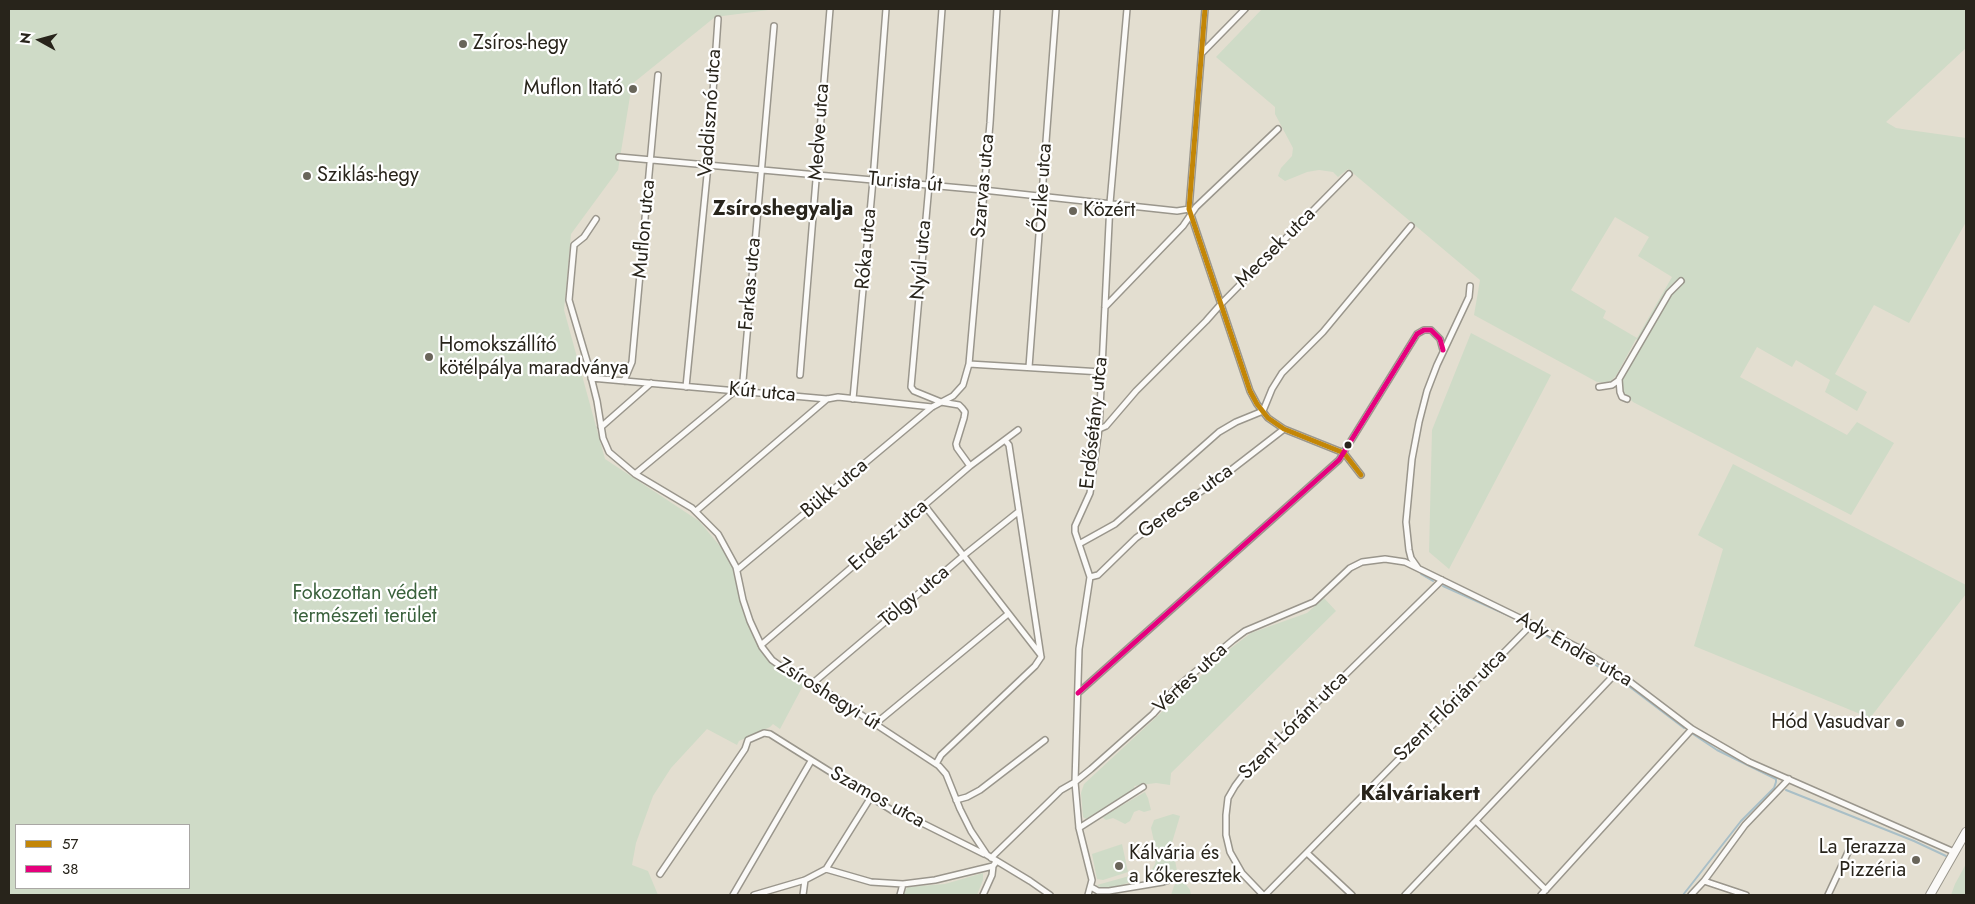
<!DOCTYPE html>
<html>
<head>
<meta charset="utf-8">
<style>
  body { margin:0 }
  #map { position:relative; width:1975px; height:904px; overflow:hidden; background:#e3ded0; font-family:Jost,sans-serif }
  canvas { display:block }
  .frame { position:absolute; inset:0; border:10px solid #28241b; pointer-events:none }
  .legend { position:absolute; left:15px; top:824px; width:175px; height:65px; box-sizing:border-box; background:#fff; border:1px solid #a9a7a4; margin:0; padding:6px 9px; list-style:none; font-size:15px; color:#28241b }
  .legend li { display:flex; align-items:center; gap:10px; height:25px }
  .legend b { width:25px; border:1px solid #a9a7a4 }
  .north { position:absolute; left:15px; top:15px; width:50px; height:50px; -webkit-text-stroke:4px #fff; paint-order:stroke; rotate:277deg; font-size:14px; font-weight:700; line-height:20px; text-align:center; color:#28241b }
  .north::after { content:''; display:block; margin:auto; width:18px; height:22px; background:#28241b; clip-path:polygon(50% 0,100% 100%,50% 72%,0 100%) }
</style>
</head>
<body>
<div id="map">
<canvas width="1975" height="904"></canvas>
<div class="frame"></div>
<ul class="legend">
<li><b style="height:6px;background:#c38607"></b>57</li>
<li><b style="height:6px;background:#e5007d"></b>38</li>
</ul>
<div class="north">N</div>
</div>
<script>
const ctx = document.querySelector('canvas').getContext('2d');
ctx.lineJoin = 'round';
function fillPath(path, color) {
  ctx.fillStyle = color;
  ctx.fill(path, 'evenodd');
}
function toPath(rows) {
  const path = new Path2D();
  for (const r of rows) {
    path.moveTo(r[0], r[1]);
    for (let i = 2; i < r.length; i += 2) path.lineTo(r[i], r[i + 1]);
  }
  return path;
}
function strokePath(path, color, width, dash) {
  ctx.strokeStyle = color;
  ctx.lineWidth = width;
  ctx.lineCap = dash ? 'butt' : 'round';
  ctx.setLineDash(dash || []);
  ctx.stroke(path);
}
function label(font, color, halo, rows, align = 'center') {
  ctx.font = font + ' Jost,sans-serif';
  ctx.lineWidth = 4.5;
  ctx.setLineDash([]);
  ctx.textBaseline = 'middle';
  ctx.strokeStyle = halo;
  ctx.fillStyle = color;
  for (const [text, x, y, turn = 0] of rows) {
    ctx.save();
    ctx.translate(x, y);
    ctx.rotate((+turn || 0) * Math.PI / 180);
    ctx.textAlign = isNaN(turn) ? turn : align;
    if (halo) ctx.strokeText(text, 0, 0);
    ctx.fillText(text, 0, 0);
    ctx.restore();
  }
}
fillPath(toPath([
  [9,9,776,9,715,17,632,84,618,170,571,234,564,310,605,459,699,521,730,558,736,571,742,607,760,647,767,658,780,669,805,682,780,729,773,724,770,727,739,741,737,745,707,729,671,768,653,796,636,843,632,865,648,871,658,895,9,895],
  [16,825,189,825,189,888,16,888],
  [1262,9,1966,9,1966,48,1886,122,1896,128,1909,130,1966,138,1966,222,1909,323,1874,305,1835,374,1867,392,1857,411,1825,392,1830,380,1796,360,1792,367,1757,347,1740,377,1847,435,1857,422,1894,443,1851,515,1633,402,1625,394,1622,388,1622,379,1643,344,1636,339,1616,376,1611,381,1605,383,1597,382,1474,315,1480,280,1348,169,1338,177,1333,172,1319,170,1307,172,1285,181,1278,176,1281,168,1292,156,1293,148,1275,114,1275,107,1216,57],
  [1615,217,1649,237,1638,256,1672,277,1637,338,1603,318,1606,311,1571,290],
  [1471,333,1551,375,1449,569,1429,552,1432,430],
  [1733,464,1966,585,1966,594,1870,718,1694,646,1723,549,1698,535],
  [1324,598,1336,611,1171,773,1170,785,1156,783,1134,786,1135,789,1086,819,1083,817,1081,793,1084,784,1231,648,1251,633,1307,613],
  [1145,792,1148,798,1151,810,1144,812,1139,810,1134,812,1130,821,1125,824,1113,818,1106,820,1102,817],
  [1173,814,1180,816,1171,846,1174,855,1177,871,1162,878,1155,876,1150,873,1155,864,1157,855,1151,828,1154,820],
  [1122,844,1128,872,1103,880,1097,879,1092,854],
  [1966,864,1966,895,1951,895,1955,884],
  [983,873,983,880,977,895,904,895,905,890,908,887,945,884],
  [1133,875,1134,881,1118,886,1107,888,1100,887,1097,885],
  [1178,881,1185,883,1190,890,1191,895,1171,895,1174,886]
]), '#cfdbc7');
strokePath(toPath([
  [1421,574,1433,581],
  [1443,586,1514,618],
  [1535,629,1609,673],
  [1618,678,1684,728],
  [1786,790,1914,841,1946,856],
  [1683,895,1741,821,1774,788,1776,782,1776,779,1717,750,1693,734]
]), '#a9bfc7', 2);
const street = toPath([
  [942,9,929,185,911,387,914,391,941,402,959,405,962,408,965,412,964,418,956,444,957,448,970,466],
  [1205,9,1189,209,1250,391,1257,404,1268,418,1284,429,1344,453,1361,475],
  [1202,53,1245,9],
  [619,157,983,190,1177,211,1189,209],
  [596,219,584,237,574,245,569,300,587,361,597,401,603,438,609,452,635,474,692,508,718,534,736,567,743,600,750,621,762,647,772,660,786,670,813,683,939,766,946,774,960,809,971,831,987,855,1030,881,1050,895],
  [1105,307,1183,226,1196,207,1278,129],
  [969,364,1102,372],
  [1029,367,1056,9],
  [800,375,830,9],
  [591,378,827,399,838,397,932,407],
  [624,381,632,362,658,75],
  [686,387,708,165,718,19],
  [1599,387,1612,385,1619,380],
  [742,392,774,26],
  [853,399,873,180,886,9],
  [1627,399,1622,397,1620,392,1619,379,1669,293,1681,281],
  [1263,411,1272,389,1282,373,1323,332,1411,226],
  [601,427,651,383],
  [1099,429,1106,426,1136,391,1206,321,1221,304,1349,174],
  [1005,440,1009,445,1041,657],
  [635,474,735,391],
  [925,506,1040,654],
  [696,511,827,399],
  [1079,544,1115,524,1219,432,1236,422,1263,411],
  [1418,568,1411,558,1409,550,1406,522,1412,459,1419,422,1427,391,1437,365,1469,297,1470,286],
  [737,570,932,407,953,396,963,385,969,364,990,123,997,9],
  [1090,577,1098,575,1136,538,1231,470,1284,429],
  [761,645,970,466,1018,430],
  [813,683,963,556,1018,512],
  [1078,693,1339,460,1417,334,1424,330,1431,330,1440,339,1443,350],
  [875,724,1008,614],
  [936,764,941,755,1035,666,1041,657],
  [956,800,967,797,980,790,1045,740],
  [1476,821,1546,890],
  [1079,828,1143,787],
  [1307,853,1352,895],
  [991,858,1061,790,1075,782,1091,769,1153,714,1176,688,1233,640,1245,631,1314,602,1350,568,1362,562,1385,559,1405,562,1532,624,1577,647,1617,672,1692,729,1749,762,1954,852],
  [826,869,871,797],
  [660,874,745,749,748,740,764,733,770,734,789,746,893,811,920,822,984,854],
  [1704,881,1746,895],
  [1091,887,1098,891,1109,891,1163,882,1178,877],
  [733,895,811,761],
  [754,895,805,880,826,869,871,882,903,884,935,880,993,866,996,862],
  [803,895,805,880],
  [900,895,903,884],
  [983,895,992,875,993,866],
  [1088,895,1092,880,1079,828,1075,782,1079,649,1090,577,1075,532,1075,526,1090,493,1099,429,1110,203,1127,9],
  [1263,895,1242,873,1230,852,1226,835,1226,815,1228,798,1235,786,1244,774,1442,580],
  [1265,895,1532,624],
  [1405,895,1617,672],
  [1541,895,1692,729],
  [1691,895,1704,881,1745,825,1789,779],
  [1828,895,1849,850]
]);
const secondary = toPath([
  [1930,895,1966,832]
]);
strokePath(street, '#9a968c', 8);
strokePath(secondary, '#9a968c', 10);
strokePath(street, '#fbfaf8', 5);
strokePath(secondary, '#fbfaf8', 8);
strokePath(toPath([
  [1205,9,1189,209,1250,391,1257,404,1268,418,1284,429,1344,453,1361,475]
]), '#c38607', 5);
strokePath(toPath([
  [1078,693,1339,460,1417,334,1424,330,1431,330,1440,339,1443,350]
]), '#e5007d', 5);
for (const [x, y, r, color] of [
  [463,44,5,"#69655a"],
  [633,89,5,"#69655a"],
  [307,176,5,"#69655a"],
  [1073,211,5,"#69655a"],
  [429,357,5,"#69655a"],
  [1348,445,4.5,"#28241b"],
  [1900,723,5,"#69655a"],
  [1916,860,5,"#69655a"],
  [1119,866,5,"#69655a"]
]) {
  const dot = new Path2D();
  dot.arc(x, y, r, 0, 2 * Math.PI);
  ctx.fillStyle = color;
  ctx.fill(dot);
  strokePath(dot, '#fff', 2);
}
label('20px', '#28241b', '#fff', [
  ["Zsíros-hegy",473,44],
  ["Muflon Itató",623,89,"right"],
  ["Sziklás-hegy",317,176],
  ["Közért",1083,211],
  ["Homokszállító",439,346],
  ["kötélpálya maradványa",439,369],
  ["Hód Vasudvar",1890,723,"right"],
  ["La Terazza",1906,848,"right"],
  ["Pizzéria",1906,871,"right"],
  ["Kálvária és",1129,854],
  ["a kőkeresztek",1129,877]
], 'left');
label('20px', '#28241b', '#fff', [
  ["Vaddisznó utca",711,113,-86],
  ["Medve utca",820,132,-86],
  ["Turista út",905,183,5],
  ["Szarvas utca",984,186,-85],
  ["Őzike utca",1043,188,-86],
  ["Muflon utca",645,229,-85],
  ["Mecsek utca",1276,248,-45],
  ["Róka utca",867,249,-85],
  ["Nyúl utca",922,260,-85],
  ["Farkas utca",751,284,-85],
  ["Kút utca",762,393,5],
  ["Erdősétány utca",1095,423,-84],
  ["Bükk utca",835,489,-40],
  ["Gerecse utca",1186,502,-36],
  ["Erdész utca",889,536,-41],
  ["Tölgy utca",915,597,-40],
  ["Ady Endre utca",1574,650,30],
  ["Vértes utca",1191,679,-43],
  ["Zsíroshegyi út",828,695,32],
  ["Szent Flórián utca",1451,706,-45],
  ["Szent Lóránt utca",1294,726,-45],
  ["Szamos utca",877,798,29]
]);
label('20px', '#3a613c', '#fff', [
  ["Fokozottan védett",365,594],
  ["természeti terület",365,617]
]);
label('bold 21px', '#28241b', '#fff', [
  ["Zsíroshegyalja",783,210],
  ["Kálváriakert",1420,795]
]);
</script>
</body>
</html>
